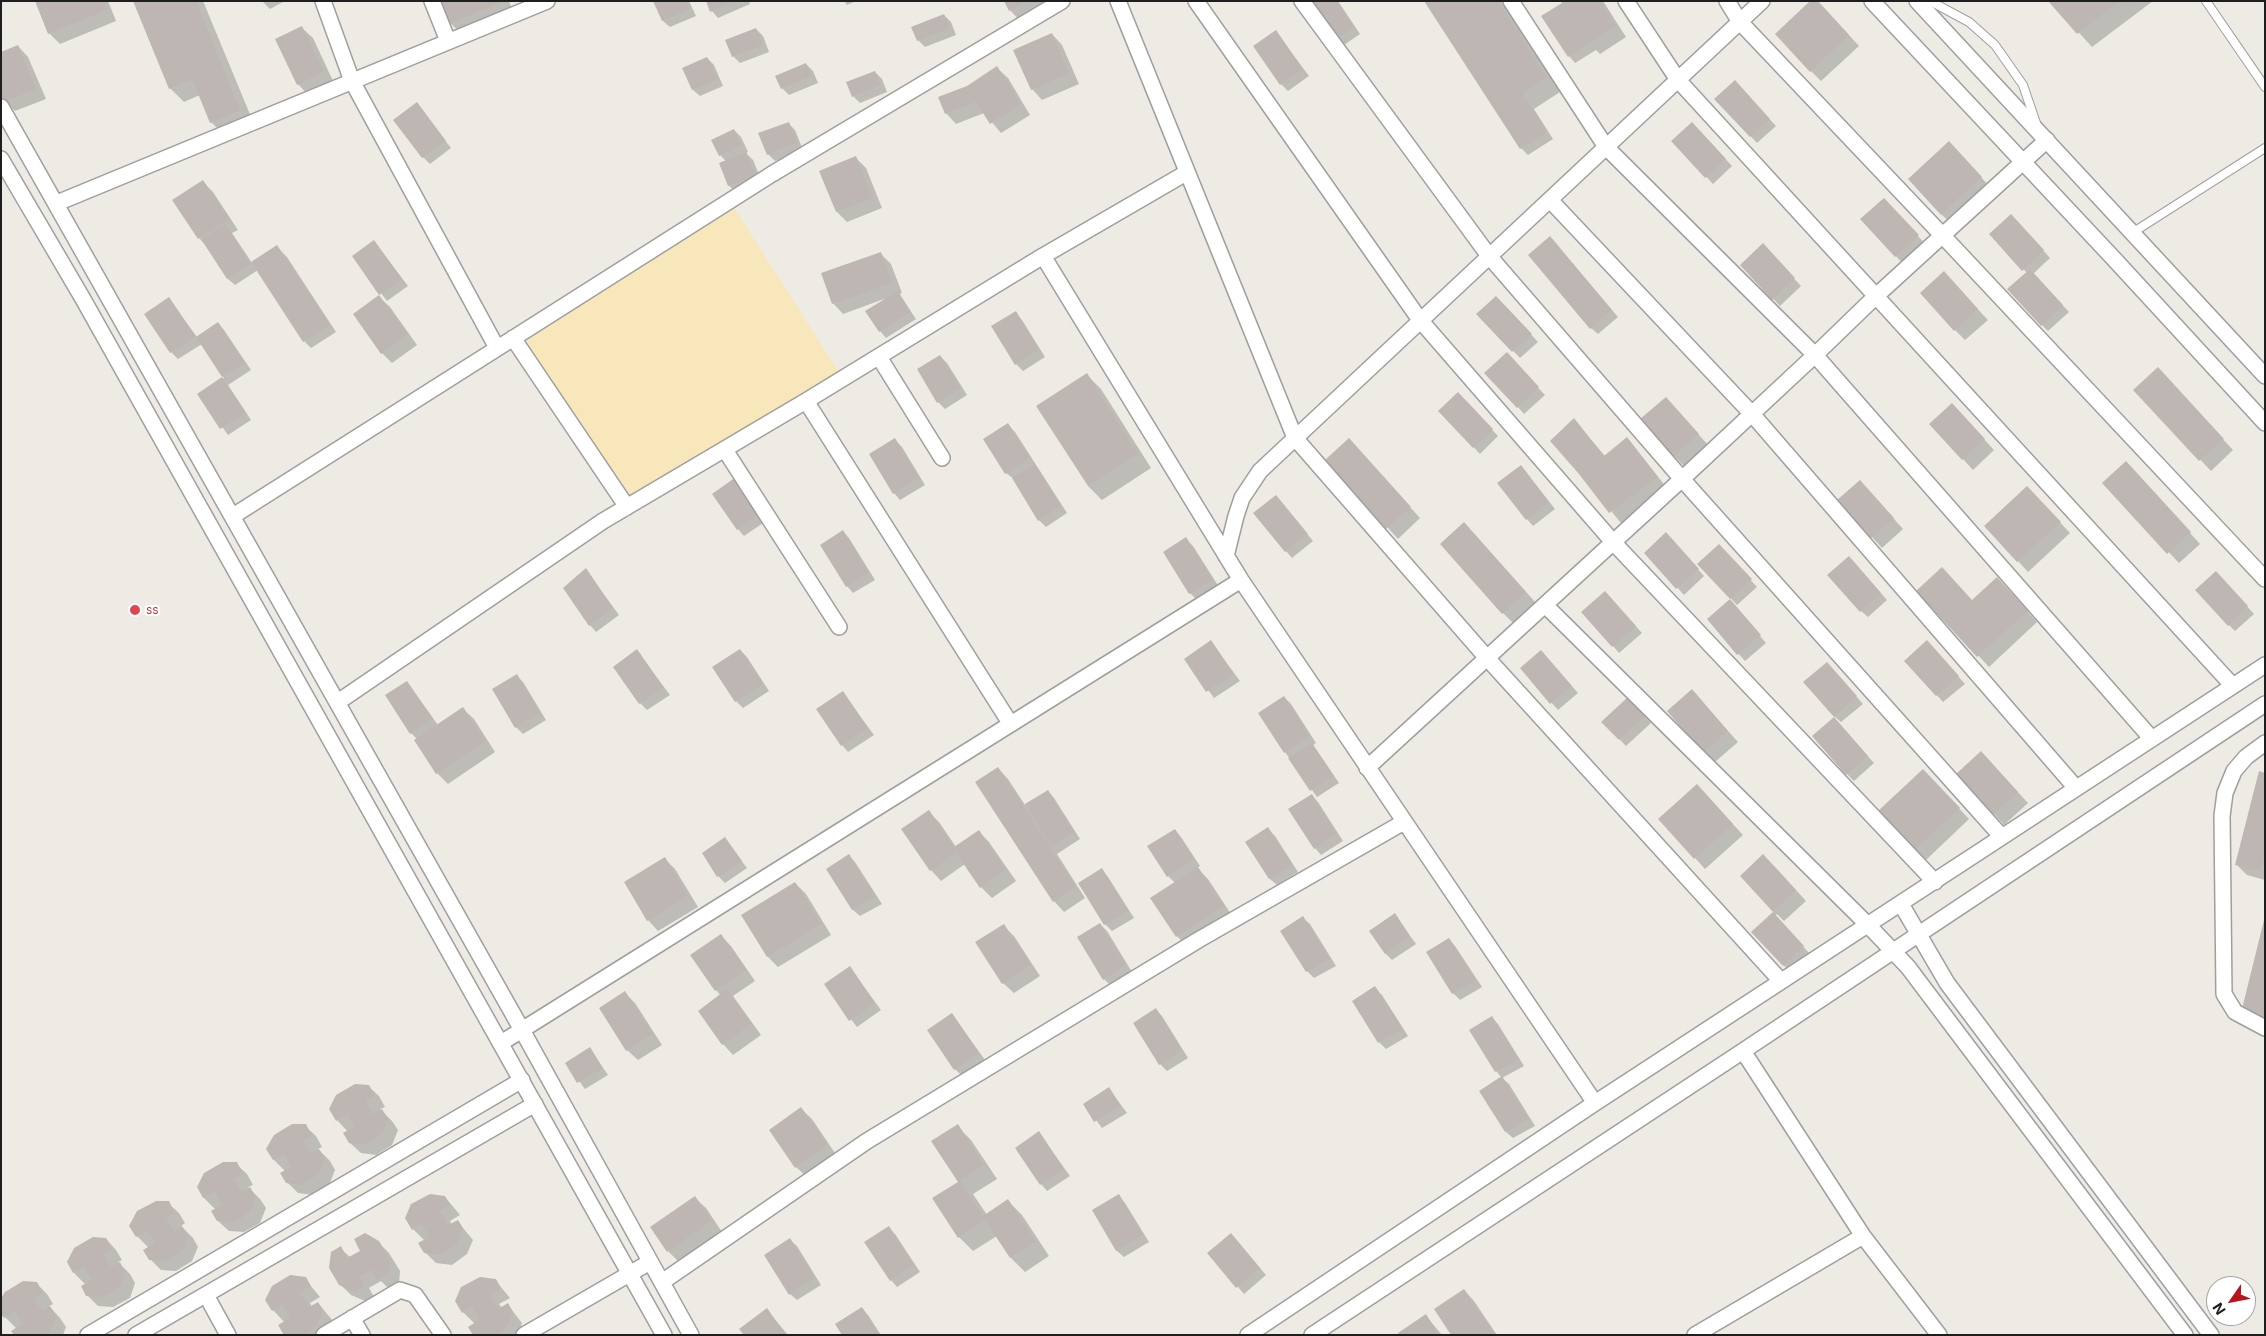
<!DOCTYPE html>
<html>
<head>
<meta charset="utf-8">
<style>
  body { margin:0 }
  #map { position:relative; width:2266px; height:1336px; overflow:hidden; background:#eeebe5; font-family:Inter,sans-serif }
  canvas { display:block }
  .frame { position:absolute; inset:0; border:2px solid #1e1e1e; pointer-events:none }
  .north { position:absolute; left:2206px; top:1276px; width:50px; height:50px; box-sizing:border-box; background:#fff; border:1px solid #a5a5a5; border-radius:50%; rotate:237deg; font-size:14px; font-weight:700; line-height:20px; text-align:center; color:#1e1e1e }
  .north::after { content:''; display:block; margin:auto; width:18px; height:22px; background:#b7161f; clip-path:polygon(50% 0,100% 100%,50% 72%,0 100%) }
</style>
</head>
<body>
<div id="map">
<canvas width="2266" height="1336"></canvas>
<div class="frame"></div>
<div class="north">N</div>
</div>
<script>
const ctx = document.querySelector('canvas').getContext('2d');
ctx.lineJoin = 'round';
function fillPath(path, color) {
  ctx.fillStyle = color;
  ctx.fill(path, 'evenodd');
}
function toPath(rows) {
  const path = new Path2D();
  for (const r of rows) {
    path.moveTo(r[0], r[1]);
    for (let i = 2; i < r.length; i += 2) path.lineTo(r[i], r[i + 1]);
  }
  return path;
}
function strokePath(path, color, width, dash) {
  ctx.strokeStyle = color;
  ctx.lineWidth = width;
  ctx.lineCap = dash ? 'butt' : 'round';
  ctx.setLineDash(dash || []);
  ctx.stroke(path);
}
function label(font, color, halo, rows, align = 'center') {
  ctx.font = font + ' Inter,sans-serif';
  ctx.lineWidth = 4.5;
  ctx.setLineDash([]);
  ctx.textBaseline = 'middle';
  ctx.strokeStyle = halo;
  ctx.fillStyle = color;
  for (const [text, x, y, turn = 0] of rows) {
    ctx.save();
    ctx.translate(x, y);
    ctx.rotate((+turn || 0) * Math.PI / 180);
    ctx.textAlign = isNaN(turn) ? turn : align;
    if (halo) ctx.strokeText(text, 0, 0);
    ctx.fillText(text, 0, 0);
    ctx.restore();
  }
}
fillPath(toPath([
  [731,203,840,374,627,506,513,338]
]), '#f7e7ba');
fillPath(toPath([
  [36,1,108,1,116,21,60,44,49,33],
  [134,1,203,1,254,124,225,136,211,122,200,95,184,102,170,88],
  [262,1,285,1,270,9],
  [441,1,509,1,513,12,462,34,451,24],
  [655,1,689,1,696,16,670,27,663,21],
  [707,1,749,1,750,4,718,18,712,11],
  [844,1,856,1,847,5],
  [1005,1,1057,1,1020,21,1010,10],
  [1310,1,1338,1,1360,34,1341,47],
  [1426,1,1501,1,1560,92,1534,109,1553,139,1528,155,1521,148],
  [1563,1,1603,1,1626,37,1600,54,1596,50,1575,63,1569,56],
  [2050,1,2153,1,2092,47],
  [1825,9,1859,46,1821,81,1811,71],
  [944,15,951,22,956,35,925,47,918,40],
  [302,28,313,38,334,83,308,95,298,84],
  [756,29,763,36,769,52,740,63,733,56],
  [1276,32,1309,76,1288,91,1281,84],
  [1052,34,1062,45,1079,84,1042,100,1032,89],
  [18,46,28,57,46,99,15,111,5,101],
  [707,58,714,65,723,86,700,96,693,90,684,69],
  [806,64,813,71,818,83,789,95,782,88],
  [997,68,1008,78,1030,115,1001,133,984,113,956,124,946,113,967,87],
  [875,72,882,79,887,92,860,103,853,96],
  [1741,89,1776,126,1757,143,1716,99],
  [417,104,451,148,430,164,423,157],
  [788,123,795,130,803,150,775,161,768,154],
  [734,130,741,137,748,152,746,153,753,160,762,182,736,192,729,186,720,163,726,161,720,155],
  [1699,130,1732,166,1713,184,1673,141],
  [1959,153,1991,188,1952,224,1941,214],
  [856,158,866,168,882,208,847,222,837,212,821,171],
  [203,182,213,192,238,230,232,233,252,263,277,247,287,257,336,332,311,348,304,341,258,270,235,285,228,279,208,248,199,238],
  [1894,210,1928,247,1906,267,1862,220],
  [2018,222,2050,258,2033,274,2069,312,2048,331,2042,325,2027,273,1991,235],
  [1550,238,1618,317,1598,334,1591,328],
  [374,241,408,286,387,301,353,256],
  [1769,252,1801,286,1780,306,1741,265],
  [880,253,891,264,902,293,899,294,916,319,886,338,880,331,884,299,843,314,833,303],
  [1954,284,1988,320,1965,340,1955,330],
  [379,297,390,307,417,345,392,363,382,353],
  [169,299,197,337,218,323,224,330,251,370,228,385,251,420,228,435,199,395,224,378,202,344,178,359,171,352,146,314],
  [1503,304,1538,342,1520,358,1478,314],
  [1016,313,1022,320,1045,357,1023,371,1016,364],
  [940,356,947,363,967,395,945,409,938,402],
  [1513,361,1545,395,1524,414,1518,407],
  [1087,375,1101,389,1151,468,1102,500,1088,486],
  [2168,380,2233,450,2211,471,2135,390],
  [1458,394,1498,436,1480,454,1440,411],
  [1676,409,1708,445,1684,466,1674,456],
  [1962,415,1994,450,1973,470,1931,424],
  [1574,420,1605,456,1627,438,1667,488,1621,523,1580,473],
  [1008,425,1015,432,1067,513,1046,527,1039,520,1014,479,1006,473],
  [895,440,902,447,925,485,900,500,894,493],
  [1359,451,1420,518,1398,539,1327,460],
  [1521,466,1555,509,1533,526,1527,519],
  [2136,473,2200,544,2179,563,2104,483],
  [736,479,766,521,744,536,738,529],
  [1870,492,1903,529,1882,548,1872,537],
  [2037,498,2070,533,2028,572,1986,526],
  [1282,503,1313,541,1292,558,1254,513],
  [843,532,849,538,875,580,853,593,847,586],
  [1474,534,1536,603,1513,623,1503,613],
  [1186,539,1193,546,1219,587,1197,600,1190,593],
  [1673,541,1704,576,1684,595,1646,553],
  [1725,552,1757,587,1737,605,1699,564],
  [1855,564,1887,600,1868,617,1861,611],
  [586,570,619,615,596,632,590,625],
  [2222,579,2254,614,2235,631,2229,625],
  [2007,589,2037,622,1989,667,1918,591,1972,601],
  [1612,600,1642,633,1619,653,1613,646],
  [1736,608,1766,643,1745,661,1708,620],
  [1211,642,1240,681,1214,698,1186,659],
  [1934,649,1965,684,1943,702,1906,661],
  [740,650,747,657,769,691,743,708,736,701],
  [637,651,670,695,647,710,640,703],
  [1548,659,1578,693,1558,710,1522,669],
  [1833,670,1863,704,1841,722,1834,716],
  [517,676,523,682,546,720,523,734,516,727],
  [407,682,438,725,463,709,474,719,495,752,448,784,437,773,416,740,417,739,411,733],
  [843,693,874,735,848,752,842,745],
  [1284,697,1291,704,1316,743,1313,745,1339,783,1317,797,1285,752],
  [1702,702,1738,742,1715,762,1669,712],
  [1634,705,1651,723,1626,746,1603,722],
  [1840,725,1874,763,1854,781,1847,774],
  [1991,763,2028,803,2004,825,1957,774],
  [998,768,1008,779,1025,805,1048,791,1054,798,1080,839,1057,854,1085,898,1064,912,1054,901],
  [2265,774,2265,880,2247,875,2237,865],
  [1933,781,1969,819,1926,860,1915,850],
  [1312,796,1318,802,1343,841,1321,855,1315,848],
  [1707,796,1743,835,1705,869,1660,819],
  [928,811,939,822,956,847,979,832,989,842,1016,881,992,898,981,887,965,864,941,881,931,870,903,829],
  [1268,829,1275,836,1298,872,1277,885,1270,879,1247,842],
  [1175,830,1181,837,1200,866,1197,868,1208,879,1233,917,1187,947,1177,936,1152,898,1175,883,1168,876],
  [725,839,747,868,725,883,718,876],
  [849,856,855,862,882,904,860,916,853,910,828,869],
  [665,859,675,869,698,907,658,931,648,920],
  [1774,866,1806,901,1784,921,1777,914,1775,916,1810,954,1790,972,1753,932,1774,912,1741,876],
  [1102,870,1108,877,1134,918,1112,931,1105,924,1080,883],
  [795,883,806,894,831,935,778,967,768,957,743,916],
  [1395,915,1416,944,1392,960,1385,953],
  [1303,918,1310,924,1336,966,1314,978,1307,971],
  [1100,924,1107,931,1132,972,1111,986,1104,979],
  [1003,926,1014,936,1040,976,1014,993,1003,983],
  [721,936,731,946,755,981,733,996,761,1035,733,1055,723,1044,721,996,716,990],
  [1449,939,1455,946,1482,987,1460,1000,1453,993],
  [850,968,881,1010,857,1027,825,985],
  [1375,988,1382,995,1408,1036,1386,1049,1379,1042],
  [625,993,635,1003,662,1045,638,1060,627,1050],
  [1156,1010,1162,1016,1188,1058,1167,1071,1160,1064],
  [952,1014,985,1060,962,1076,955,1069],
  [1491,1017,1498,1024,1524,1066,1502,1078,1509,1084,1535,1126,1513,1138,1506,1132,1481,1091,1502,1078,1496,1071],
  [590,1049,608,1075,585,1089,566,1063],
  [368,1086,379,1096,385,1107,380,1109,392,1121,398,1130,392,1145,376,1155,361,1153,350,1143,348,1132,337,1120],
  [1109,1089,1127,1113,1102,1128,1084,1104],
  [801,1109,812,1119,837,1156,807,1177,796,1167],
  [305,1126,316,1136,322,1147,318,1149,330,1161,335,1170,329,1185,313,1195,298,1193,287,1182,286,1172,274,1160,268,1149],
  [957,1126,971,1140,997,1179,973,1194,987,1215,1008,1201,1022,1215,1049,1256,1025,1272,1011,1258,997,1236,973,1251,959,1237,934,1199,959,1182],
  [1039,1133,1070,1176,1047,1191,1041,1184],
  [236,1164,247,1174,253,1185,248,1187,260,1199,266,1208,260,1223,244,1232,229,1231,218,1221,216,1210,204,1198,198,1187],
  [1119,1196,1125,1203,1149,1242,1124,1257,1117,1251,1094,1211],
  [445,1197,460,1215,450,1221,452,1225,458,1222,473,1240,467,1254,452,1265,436,1263,425,1252,425,1241,413,1229],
  [695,1198,706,1208,722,1232,679,1262,668,1251,652,1227],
  [168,1203,179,1213,185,1223,181,1226,193,1238,198,1247,192,1261,176,1271,161,1270,150,1259,149,1248,137,1236],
  [888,1228,895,1234,920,1272,897,1287,891,1280],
  [1231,1234,1266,1275,1244,1294,1209,1253],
  [106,1239,116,1250,122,1260,118,1262,130,1274,135,1283,130,1298,113,1307,98,1306,87,1295,86,1285,74,1273,68,1262],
  [790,1240,797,1246,821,1285,797,1300,790,1294],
  [378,1242,389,1253,400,1271,399,1284,389,1289,381,1281,369,1288,374,1297,365,1301,351,1295,340,1284,340,1248,350,1257],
  [305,1279,320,1297,310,1303,312,1307,318,1303,333,1321,328,1335,286,1335,285,1323,273,1310,267,1300],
  [495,1280,510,1298,499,1304,502,1308,508,1305,522,1323,518,1335,474,1335,475,1324,463,1312],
  [36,1283,47,1294,53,1304,49,1306,60,1318,66,1327,63,1335,15,1335,17,1329,5,1317],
  [1464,1290,1474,1301,1497,1335,1453,1335],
  [861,1308,868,1315,881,1335,844,1335],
  [767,1310,788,1335,745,1335],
  [1426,1316,1442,1335,1401,1335]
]), '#0003');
fillPath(toPath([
  [35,1,103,1,107,10,48,34],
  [133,1,196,1,240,110,210,123,192,79,169,89],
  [440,1,504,1,450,24],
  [653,1,686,1,690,9,662,21],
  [706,1,734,1,710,12],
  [1004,1,1027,1,1009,11],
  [1308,1,1337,1,1354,27,1333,41],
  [1424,1,1498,1,1547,77,1522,93,1547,132,1520,149],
  [1561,1,1600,1,1616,26,1568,57,1541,16,1562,3],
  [1810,1,1818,1,1849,35,1810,72,1775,34],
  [2048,1,2120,1,2077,34],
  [944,14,950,28,917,41,911,27],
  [302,26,324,72,297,85,275,39],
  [756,28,763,45,732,57,725,40],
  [1276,30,1303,69,1280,85,1253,46],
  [1052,33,1069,74,1031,90,1013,50],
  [18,45,36,89,4,102,1,95,1,52],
  [707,57,718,79,692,90,682,68],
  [806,63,812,76,781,89,775,76],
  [997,66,1021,104,990,124,976,102,945,114,938,97,967,86],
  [875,71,881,85,852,97,846,82],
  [1735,80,1770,119,1750,137,1714,99],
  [417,102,446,141,422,158,393,120],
  [789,122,797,143,767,155,758,133],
  [1692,122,1726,159,1705,178,1671,141],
  [734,129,742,145,719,156,711,140],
  [1949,141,1982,177,1941,215,1908,179],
  [746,152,756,176,728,186,719,163],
  [856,156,873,198,836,212,819,171],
  [203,180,229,219,198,239,172,200],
  [1884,198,1919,235,1895,257,1860,219],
  [2011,214,2044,250,2022,271,1989,234],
  [225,224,251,264,227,279,201,239],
  [1550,236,1612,310,1590,329,1528,255],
  [374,240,402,279,379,295,352,256],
  [1763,243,1795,278,1772,300,1740,265],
  [277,245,330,325,303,342,251,262],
  [881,252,892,283,832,304,821,273],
  [2030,269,2063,305,2041,326,2007,289],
  [1944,271,1978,309,1954,331,1920,293],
  [898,291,911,312,879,332,865,311],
  [379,295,408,334,381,354,353,314],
  [1496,296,1532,334,1512,352,1476,314],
  [169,297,196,337,218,322,245,363,222,377,196,337,170,353,144,314],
  [1016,311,1039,350,1015,365,991,326],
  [1507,352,1539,387,1517,408,1484,373],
  [940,355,961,388,937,403,917,369],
  [2158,367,2224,439,2199,461,2133,390],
  [1087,373,1138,454,1088,486,1036,406],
  [222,377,246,413,220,429,197,394],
  [1458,392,1493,429,1473,448,1438,411],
  [1666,397,1699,434,1673,457,1640,419],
  [1952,403,1985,439,1962,460,1929,424],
  [1574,418,1604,456,1627,437,1658,477,1609,513,1579,474,1550,441],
  [1008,423,1030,458,1005,474,983,439],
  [895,438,919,478,893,494,869,454],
  [1349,438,1411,507,1386,529,1325,460],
  [2126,461,2191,532,2167,554,2102,483],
  [1035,464,1061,506,1038,521,1012,478],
  [1521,465,1549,502,1526,520,1497,483],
  [736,477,760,513,737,530,712,494],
  [1860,480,1894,518,1871,538,1837,500],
  [2027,486,2061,522,2017,562,1984,526],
  [1276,495,1308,534,1285,552,1253,513],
  [1464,522,1526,592,1502,614,1440,544],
  [843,530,869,573,846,587,820,545],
  [1666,532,1699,569,1676,589,1644,553],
  [1186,537,1213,580,1189,594,1163,552],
  [1719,544,1752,579,1730,599,1697,564],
  [1849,556,1881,593,1860,612,1827,575],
  [1942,567,1972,600,1997,577,2028,611,1977,657,1916,591],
  [586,568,613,608,589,626,563,588],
  [2216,571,2248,606,2228,626,2195,590],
  [1605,591,1636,626,1612,647,1581,612],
  [1730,599,1761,635,1737,655,1707,619],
  [1211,640,1234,674,1206,692,1184,659],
  [1927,640,1959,676,1936,696,1904,661],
  [637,649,664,688,639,704,613,667],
  [740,649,763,684,735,702,712,667],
  [1541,650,1572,686,1550,704,1520,668],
  [1827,662,1857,696,1834,717,1803,682],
  [517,674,540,713,515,728,492,689],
  [407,681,433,719,410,734,385,695],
  [1692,689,1728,731,1703,753,1667,711],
  [843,691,868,728,841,746,816,709],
  [1284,696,1310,736,1284,753,1258,713],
  [1628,697,1645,716,1619,740,1601,722],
  [463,707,486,741,436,774,414,740],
  [1834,717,1868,756,1846,775,1812,736],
  [1312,743,1334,776,1310,791,1288,758],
  [1981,751,2018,792,1993,815,1956,774],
  [998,767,1076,887,1053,902,975,782],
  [1923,769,1960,808,1914,851,1878,811],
  [2259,771,2265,773,2265,854,2260,871,2235,865],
  [1697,784,1733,824,1694,859,1658,819],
  [1048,790,1074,832,1051,847,1025,804],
  [1312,794,1337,834,1314,849,1288,809],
  [929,810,954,847,979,830,1006,870,980,888,956,853,930,871,901,829],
  [1268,827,1292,865,1269,879,1245,842],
  [1175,829,1194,859,1167,877,1147,846],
  [725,837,742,861,717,877,702,853],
  [849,854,876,897,852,910,826,869],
  [1763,854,1796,890,1773,912,1740,876],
  [665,857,688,896,647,921,624,882],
  [1198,867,1224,906,1176,937,1150,898],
  [1102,868,1128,911,1104,925,1078,883],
  [795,882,821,924,767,957,741,915],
  [1773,912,1804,946,1783,966,1751,932],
  [1395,913,1410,936,1385,954,1369,931],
  [1303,916,1330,959,1306,972,1280,931],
  [2264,920,2265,920,2265,1019,2241,1013],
  [1100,923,1126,965,1103,980,1077,937],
  [1004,924,1031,965,1002,984,975,942],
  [721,934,746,970,715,991,690,955],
  [1449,938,1476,980,1452,994,1426,952],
  [850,966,875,1003,849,1021,824,984],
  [1375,986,1403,1029,1378,1043,1352,1001],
  [727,989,752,1024,722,1045,698,1011],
  [625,991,653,1034,626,1051,599,1008],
  [1156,1008,1182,1050,1159,1065,1133,1023],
  [952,1013,979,1053,954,1070,927,1030],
  [1492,1016,1519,1059,1495,1072,1469,1030],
  [590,1047,603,1068,577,1083,565,1063],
  [1502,1076,1529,1119,1505,1132,1479,1091],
  [355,1084,369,1085,375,1096,366,1101,373,1114,382,1109,388,1119,382,1134,365,1145,349,1143,343,1133,354,1127,347,1114,336,1121,329,1109,336,1095],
  [1109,1087,1121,1106,1094,1122,1083,1104],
  [801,1107,828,1145,795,1168,769,1130],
  [292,1124,306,1124,312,1136,303,1141,311,1154,319,1149,325,1159,319,1174,302,1185,286,1183,280,1173,291,1167,284,1154,273,1160,266,1149,274,1135],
  [958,1124,984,1165,960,1180,983,1216,1008,1199,1036,1242,1010,1258,985,1220,958,1238,932,1198,958,1182,931,1141],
  [1039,1131,1064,1169,1040,1185,1015,1148],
  [223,1162,237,1162,243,1174,234,1179,242,1192,250,1187,256,1197,250,1212,233,1223,217,1221,211,1211,222,1205,215,1192,203,1198,197,1187,204,1173],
  [430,1194,445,1196,450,1205,440,1211,448,1225,458,1220,463,1228,457,1244,441,1255,424,1253,418,1243,429,1237,422,1224,412,1230,405,1218,411,1204],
  [1119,1194,1143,1235,1116,1251,1092,1210],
  [695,1196,712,1221,667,1252,650,1227],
  [156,1201,169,1201,175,1213,166,1218,174,1231,182,1226,188,1235,182,1251,165,1261,149,1260,143,1250,155,1243,147,1231,136,1237,129,1226,137,1211],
  [889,1226,914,1265,890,1281,864,1242],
  [365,1233,379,1241,390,1260,389,1273,377,1280,372,1270,359,1277,364,1286,354,1292,339,1285,329,1268,331,1252,341,1246,347,1258,360,1251,354,1239],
  [1231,1233,1260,1268,1236,1288,1207,1253],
  [93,1237,106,1238,113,1249,104,1254,111,1267,120,1262,125,1272,120,1287,103,1297,86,1296,81,1286,92,1280,84,1267,73,1273,67,1262,74,1248],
  [790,1238,815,1278,789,1295,764,1255],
  [290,1275,306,1277,311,1286,300,1292,309,1307,318,1302,323,1310,317,1326,305,1335,284,1335,278,1325,290,1318,282,1305,272,1311,265,1300,272,1286],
  [480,1277,496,1279,501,1288,490,1294,498,1309,508,1303,513,1312,507,1327,496,1335,473,1335,468,1327,479,1320,472,1307,462,1313,455,1301,461,1287],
  [23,1281,37,1282,43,1293,34,1298,42,1311,50,1306,56,1316,50,1332,45,1335,14,1335,11,1331,22,1324,15,1311,4,1318,1,1314,1,1298,5,1292],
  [1464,1289,1495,1335,1451,1335,1434,1309],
  [862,1307,880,1335,842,1335,835,1324],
  [767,1308,786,1335,744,1335,739,1329],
  [1426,1314,1439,1335,1399,1335,1398,1333]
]), '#beb6b2');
const service = toPath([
  [1930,1,1969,22,1995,45,2023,85,2036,123],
  [2206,1,2265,87],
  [2132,233,2265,148]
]);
const minor = toPath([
  [323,1,352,81,497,348],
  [432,1,448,41],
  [1118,1,1295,438,1487,658,1781,981],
  [1196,1,1420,320,1613,542,1935,882],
  [1302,1,1489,256,1682,479,2002,837],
  [1511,1,1606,147,1815,355,2152,739],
  [1626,1,1678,80,2233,686],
  [1727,1,1740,22,1943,236,2265,579],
  [1872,1,2115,260,2265,423],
  [1917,1,2265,376],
  [1,107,522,1030,691,1335],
  [1,159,83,299,664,1335],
  [1550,200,1752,414,2076,788],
  [57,203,547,1],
  [1043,256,1241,580,1595,1103],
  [513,338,627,507],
  [879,357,942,458],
  [806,401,1010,723],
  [725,450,839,627],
  [233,516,772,174,1062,1],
  [1226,556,1236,516,1242,498,1260,471,1762,1],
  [1545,605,1868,925,1908,967,2185,1335],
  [338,702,603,521,806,401,1043,256,1186,173],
  [2265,743,2246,757,2234,771,2225,793,2222,816,2224,994,2235,1012,2265,1028],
  [1367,768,1682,479,1815,355,1876,296,2047,140],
  [1901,904,1947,983,2211,1335],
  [501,1043,1241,580],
  [1743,1051,1863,1236,1939,1335],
  [662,1282,867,1141,1200,939,1404,822],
  [206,1295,228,1335],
  [352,1318,362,1335],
  [88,1335,522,1080],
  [136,1335,535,1104],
  [324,1335,400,1290,415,1295,443,1335],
  [524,1335,650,1262],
  [1248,1335,1595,1103,2265,665],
  [1312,1335,1743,1051,2265,704],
  [1695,1335,1863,1236]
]);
strokePath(service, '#9f9f9f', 10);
strokePath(minor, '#9f9f9f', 18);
strokePath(service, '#fff', 8);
strokePath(minor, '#fff', 15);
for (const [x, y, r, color] of [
  [135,610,6,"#e0444e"]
]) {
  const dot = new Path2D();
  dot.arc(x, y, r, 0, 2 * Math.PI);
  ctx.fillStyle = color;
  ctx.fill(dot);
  strokePath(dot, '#fff', 2);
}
label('12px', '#be3a42', '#fff', [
  ["ss",146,610]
], 'left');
</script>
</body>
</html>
